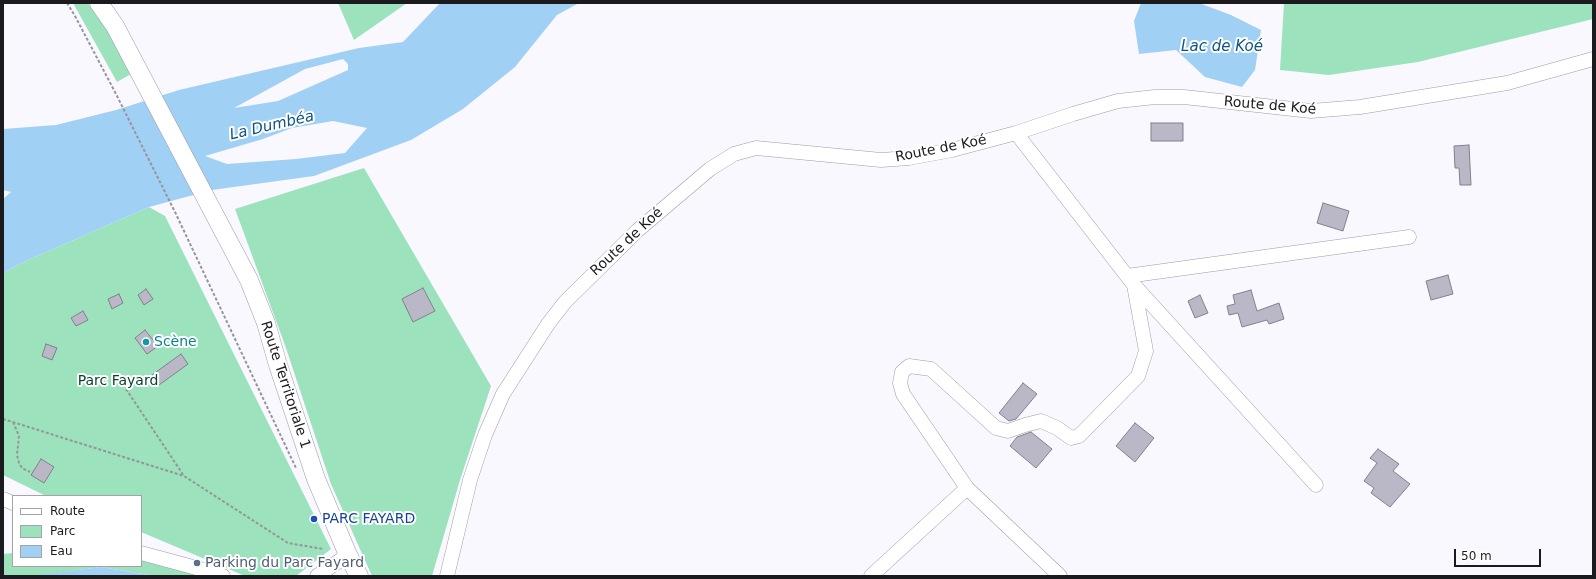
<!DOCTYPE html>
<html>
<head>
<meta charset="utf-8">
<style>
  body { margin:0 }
  #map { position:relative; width:1596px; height:579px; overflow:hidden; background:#f9f8fe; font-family:"DejaVu Sans",sans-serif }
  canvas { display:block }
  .frame { position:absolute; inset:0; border:4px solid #1b1a1f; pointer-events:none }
  .legend { position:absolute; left:12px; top:495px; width:130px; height:72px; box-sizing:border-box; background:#fff; border:1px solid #a4a3a5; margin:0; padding:5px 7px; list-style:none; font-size:12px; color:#1b1a1f }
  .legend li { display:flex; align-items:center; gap:8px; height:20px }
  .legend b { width:20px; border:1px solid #a4a3a5 }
  .scale { position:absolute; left:1454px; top:549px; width:87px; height:18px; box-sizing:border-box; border:2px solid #1b1a1f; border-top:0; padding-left:5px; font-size:12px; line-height:14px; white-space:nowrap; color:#1b1a1f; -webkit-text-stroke:3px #fff; paint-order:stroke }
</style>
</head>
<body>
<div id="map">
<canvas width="1596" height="579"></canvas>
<div class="frame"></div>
<ul class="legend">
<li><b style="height:5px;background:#fff"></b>Route</li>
<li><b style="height:11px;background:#9ce2bd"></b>Parc</li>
<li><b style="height:11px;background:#a1d0f5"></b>Eau</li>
</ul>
<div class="scale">50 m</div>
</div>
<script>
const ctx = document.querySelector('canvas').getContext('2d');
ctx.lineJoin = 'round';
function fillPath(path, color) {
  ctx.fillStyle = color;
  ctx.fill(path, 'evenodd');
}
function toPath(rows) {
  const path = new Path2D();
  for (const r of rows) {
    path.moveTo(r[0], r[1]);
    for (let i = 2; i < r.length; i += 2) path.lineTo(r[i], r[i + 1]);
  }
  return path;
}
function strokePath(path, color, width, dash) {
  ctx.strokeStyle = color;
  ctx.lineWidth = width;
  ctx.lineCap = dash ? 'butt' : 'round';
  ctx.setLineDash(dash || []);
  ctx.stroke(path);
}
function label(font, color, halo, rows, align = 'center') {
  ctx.font = font + ' "DejaVu Sans",sans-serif';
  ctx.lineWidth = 4;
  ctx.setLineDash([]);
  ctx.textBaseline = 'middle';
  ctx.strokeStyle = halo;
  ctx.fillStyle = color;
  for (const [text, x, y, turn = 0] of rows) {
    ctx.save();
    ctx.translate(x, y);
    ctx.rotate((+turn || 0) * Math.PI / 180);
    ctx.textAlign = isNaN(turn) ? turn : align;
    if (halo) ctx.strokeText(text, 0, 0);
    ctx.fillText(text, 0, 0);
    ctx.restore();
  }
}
fillPath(toPath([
  [73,3,88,3,92,8,110,32,131,74,117,82],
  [338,3,407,3,354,40],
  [1284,3,1593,3,1593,19,1418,62,1329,75,1280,70],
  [364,168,491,386,460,480,432,576,372,576,331,484,286,348,235,209],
  [149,207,165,216,331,549,296,576,245,576,141,532,141,496,46,496,3,475,3,274,17,265],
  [13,553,13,566,141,566,141,553,224,576,155,576,101,567,35,576,3,576,3,554]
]), '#9ce2bd');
fillPath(toPath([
  [440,3,579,3,557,15,515,67,463,109,411,140,314,176,212,190,149,207,17,265,3,274,3,199,11,192,3,190,3,129,56,125,116,110,179,90,359,48,403,42],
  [343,59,348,64,348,70,278,101,234,108,305,69],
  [333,121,367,128,345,153,296,159,227,164,205,156,263,139,292,128],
  [1141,3,1199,3,1231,15,1261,30,1255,70,1242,87,1205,77,1176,50,1139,54,1134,21],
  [101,567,155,576,35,576,46,574]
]), '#a1d0f5');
const building = toPath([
  [1151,123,1183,123,1183,141,1151,141,1151,123],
  [1469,145,1471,185,1460,185,1459,168,1455,168,1454,146,1469,145],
  [1323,203,1349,211,1343,231,1317,223,1323,203],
  [1448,275,1453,294,1431,300,1426,281,1448,275],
  [423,288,435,311,413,322,402,299,423,288],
  [146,289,153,299,144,305,138,295,146,289],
  [1251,290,1257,311,1279,303,1284,319,1269,324,1267,320,1242,327,1238,313,1229,315,1227,306,1235,304,1233,295,1251,290],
  [119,294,123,303,112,309,108,299,119,294],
  [1200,295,1208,313,1195,318,1188,301,1200,295],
  [83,311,88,320,76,326,71,318,83,311],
  [145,330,158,346,147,354,135,338,145,330],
  [46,344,57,348,52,360,42,356,46,344],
  [181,354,188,364,159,385,152,375,181,354],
  [1023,383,1037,394,1016,419,1009,421,999,413,1023,383],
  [1135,423,1154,438,1135,462,1116,446,1135,423],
  [1031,432,1052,449,1036,468,1010,446,1017,437,1031,432],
  [1378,449,1399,464,1393,471,1410,484,1390,507,1371,493,1374,488,1364,481,1377,463,1370,458,1378,449],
  [41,459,54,467,44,483,31,475,41,459]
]);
fillPath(building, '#bab8c6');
strokePath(building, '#82808d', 1);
const minor = toPath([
  [1016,133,1134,285,1316,485],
  [1127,276,1409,237],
  [3,499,13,503],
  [141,553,215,573,223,576],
  [317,576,348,555],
  [447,576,470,480,485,435,503,394,548,324,565,302,638,230,710,169,734,154,756,148,881,160,909,158,952,150,1016,133,1073,114,1118,101,1155,97,1184,97,1311,111,1360,107,1507,83,1593,59],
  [871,576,967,488],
  [1060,576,967,488,903,394,900,383,902,372,909,366,931,369,996,428,1008,431,1025,425,1041,421,1057,428,1071,438,1079,436,1138,376,1146,351,1134,285]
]);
const major = toPath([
  [99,3,115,26,249,280,266,323,278,365,316,479,348,555,359,576]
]);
strokePath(minor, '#9d9ba8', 15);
strokePath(major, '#9d9ba8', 19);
strokePath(toPath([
  [67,3,75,16,116,94,175,212,296,468],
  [126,389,184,476,288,543,323,549],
  [3,419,184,476],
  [13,422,19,436,17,455,19,463,22,468,30,472]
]), '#96959a', 2, [3, 2]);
strokePath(minor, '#fff', 14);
strokePath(major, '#fff', 18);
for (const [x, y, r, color] of [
  [146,342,4,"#0f9aa8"],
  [314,519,4,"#1a4fb4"],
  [197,563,4,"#5c6f8a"]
]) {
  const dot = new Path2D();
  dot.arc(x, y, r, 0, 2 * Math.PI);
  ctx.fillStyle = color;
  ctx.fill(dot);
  strokePath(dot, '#fff', 1.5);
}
label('14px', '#1b1a1f', '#fff', [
  ["Route de Koé",1270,106,5],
  ["Route de Koé",941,149,-11],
  ["Route de Koé",627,242,-43],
  ["Route Territoriale 1",285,385,72]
]);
label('14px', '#0d838f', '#fff', [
  ["Scène",154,342]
], 'left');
label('14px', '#09432c', '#fff', [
  ["Parc Fayard",118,381]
]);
label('14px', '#164399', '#fff', [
  ["PARC FAYARD",322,519]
], 'left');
label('14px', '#4e5e75', '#fff', [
  ["Parking du Parc Fayard",205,563]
], 'left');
label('italic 15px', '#105580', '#fff', [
  ["Lac de Koé",1222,47],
  ["La Dumbéa",272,126,-13]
]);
</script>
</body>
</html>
